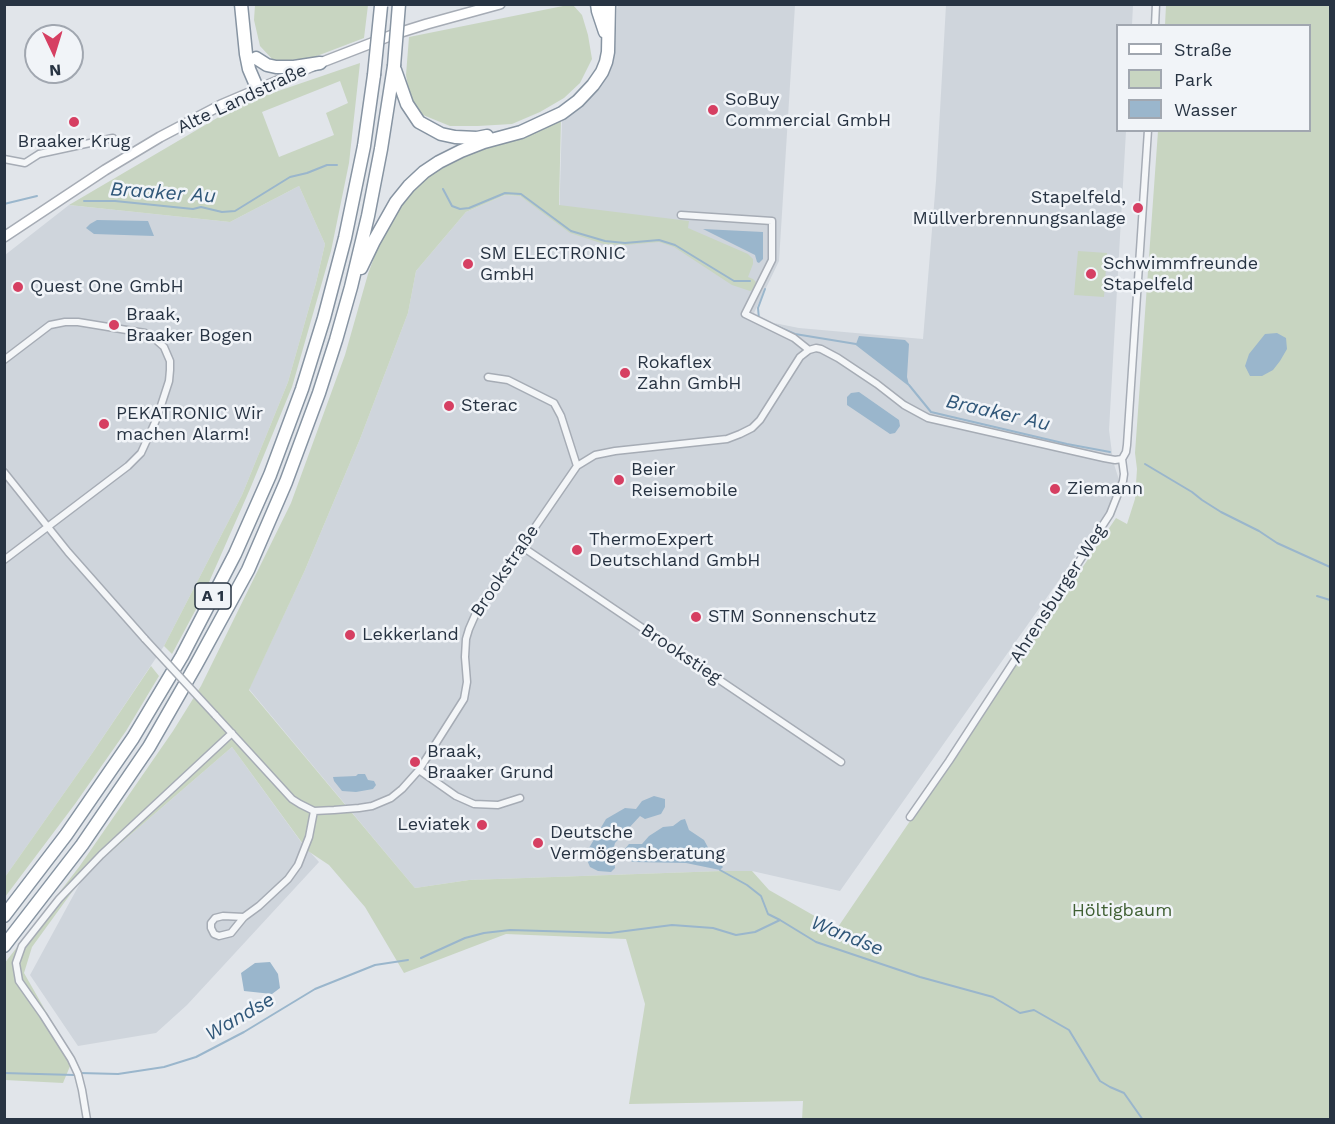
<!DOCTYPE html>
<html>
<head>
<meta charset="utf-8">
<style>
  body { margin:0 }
  #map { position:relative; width:1335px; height:1124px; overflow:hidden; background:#e1e5ea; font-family:"Work Sans",sans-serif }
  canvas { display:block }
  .frame { position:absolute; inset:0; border:6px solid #283443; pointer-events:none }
  .legend { position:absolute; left:1116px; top:24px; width:195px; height:108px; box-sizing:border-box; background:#f1f4f8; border:2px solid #a1a7b0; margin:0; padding:8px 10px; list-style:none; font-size:18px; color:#283443 }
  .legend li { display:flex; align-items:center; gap:12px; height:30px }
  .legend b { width:30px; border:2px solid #a1a7b0 }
  .north { position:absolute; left:24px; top:24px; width:60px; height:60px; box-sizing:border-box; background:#f1f4f8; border:2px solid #a1a7b0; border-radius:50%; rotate:176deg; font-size:16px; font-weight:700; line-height:24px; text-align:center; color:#283443 }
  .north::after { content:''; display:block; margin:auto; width:21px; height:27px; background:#d63f62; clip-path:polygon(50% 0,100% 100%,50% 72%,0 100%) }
</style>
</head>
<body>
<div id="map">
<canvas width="1335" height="1124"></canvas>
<div class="frame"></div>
<ul class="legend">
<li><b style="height:8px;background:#fff"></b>Straße</li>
<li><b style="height:16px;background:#c8d5c1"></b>Park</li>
<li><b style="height:16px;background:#9ab6cc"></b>Wasser</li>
</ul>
<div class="north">N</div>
</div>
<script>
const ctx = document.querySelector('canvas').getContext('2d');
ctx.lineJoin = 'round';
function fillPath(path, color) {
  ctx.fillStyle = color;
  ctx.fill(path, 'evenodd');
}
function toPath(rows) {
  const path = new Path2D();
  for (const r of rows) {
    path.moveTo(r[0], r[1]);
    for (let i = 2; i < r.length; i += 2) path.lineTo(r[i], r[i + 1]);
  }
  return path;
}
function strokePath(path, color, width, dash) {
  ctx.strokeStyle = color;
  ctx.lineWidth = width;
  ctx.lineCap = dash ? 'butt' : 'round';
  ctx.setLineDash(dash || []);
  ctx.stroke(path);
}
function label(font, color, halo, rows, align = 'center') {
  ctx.font = font + ' "Work Sans",sans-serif';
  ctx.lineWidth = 5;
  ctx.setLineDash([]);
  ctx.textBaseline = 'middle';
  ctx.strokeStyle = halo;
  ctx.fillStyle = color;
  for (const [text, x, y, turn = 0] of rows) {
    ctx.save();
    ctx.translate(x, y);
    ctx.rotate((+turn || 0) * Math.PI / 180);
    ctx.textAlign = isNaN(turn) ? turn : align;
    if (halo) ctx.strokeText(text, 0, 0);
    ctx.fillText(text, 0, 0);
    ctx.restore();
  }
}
fillPath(toPath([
  [618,5,795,5,779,261,754,313,774,323,799,328,923,339,936,181,946,5,1133,5,1132,25,1118,26,1118,130,1126,131,1109,430,1113,461,1119,480,1107,512,840,891,752,871,722,871,469,880,415,888,249,689,305,570,360,439,408,313,416,271,466,212,505,195,520,196,559,223,562,119,582,105,597,90,608,75,615,53,617,9],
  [299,186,325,244,316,283,288,382,242,495,164,646,93,752,5,877,5,255,69,205,230,222],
  [232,747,301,842,319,862,187,1005,156,1033,78,1046,30,975,85,874]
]), '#cfd5dc');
fillPath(toPath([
  [255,5,368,5,364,38,309,59,274,61,260,46,254,20],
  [568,5,573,5,582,15,588,35,592,59,580,83,564,98,540,112,512,124,478,126,450,126,423,115,410,98,406,75,409,37],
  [1166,5,1330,5,1330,1119,802,1120,803,1101,629,1104,645,1004,626,939,506,934,404,973,365,907,329,865,308,851,232,747,85,874,32,947,24,973,73,1059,63,1083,5,1080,4,964,79,867,173,731,201,686,291,503,345,355,368,274,379,244,399,208,411,192,428,176,458,158,477,150,521,138,543,129,561,119,559,205,689,221,688,228,748,254,753,259,753,264,748,277,753,279,756,282,753,290,750,291,732,285,674,247,659,242,625,245,604,244,570,233,520,196,505,195,466,212,416,271,408,313,360,439,305,570,249,690,415,888,469,880,722,871,752,871,769,890,827,923,838,927,1116,518,1127,524,1135,499,1137,469,1135,453,1158,131,1310,130,1310,26,1165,25],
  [360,63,349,163,331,251,292,387,250,489,202,598,172,654,164,646,242,495,288,382,316,283,325,244,299,186,230,222,69,205,229,111,252,100],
  [340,81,348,103,326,113,334,135,279,157,262,112],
  [1078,251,1107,253,1104,297,1074,295],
  [151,666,159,676,126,731,75,804,5,897,5,877,93,752]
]), '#c8d5c1');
fillPath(toPath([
  [97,220,148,221,154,236,94,234,86,228,90,224],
  [703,229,763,232,763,259,759,263,757,262,755,255],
  [1277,333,1286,338,1287,349,1280,361,1273,370,1262,376,1250,376,1245,366,1249,354,1265,334],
  [859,336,905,340,909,344,907,377,909,385,856,344],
  [859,392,899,420,900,426,895,433,890,434,847,405,847,397,851,393],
  [358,774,365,774,368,780,374,781,376,785,373,789,356,792,342,791,334,781,333,777,356,776],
  [654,796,665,799,665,807,661,814,645,819,640,816,615,843,612,854,614,859,615,868,611,872,598,871,590,867,587,860,589,848,606,819,625,808,636,809,642,801],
  [685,819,689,830,704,840,712,855,723,867,720,870,686,863,633,862,624,858,624,850,629,844,642,844,649,836,663,827,673,826,681,820],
  [270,962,278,974,280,988,272,994,244,991,241,973,255,963]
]), '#9ab6cc');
strokePath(toPath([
  [443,189,452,206,460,209,469,208,505,193,521,194,571,231,605,241,625,243,659,240,675,245,734,281,750,281],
  [84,201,115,201,193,209,201,207,222,212,235,211,290,177,307,173,327,165,337,165],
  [4,204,37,196],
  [761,319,759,319,758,308,765,289],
  [774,325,795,334,856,344,909,385,931,412,1067,444,1110,452],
  [1145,464,1192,492,1202,500,1221,512,1259,531,1277,543,1330,567],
  [1317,596,1330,600],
  [720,870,747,885,761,896,768,914,780,920],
  [421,958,465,938,484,933,510,930,610,933,672,925,713,928,736,935,755,932,780,920,816,942,920,977,993,997,1020,1013,1034,1010,1069,1030,1100,1081,1110,1087,1124,1093,1143,1120],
  [4,1073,74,1075],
  [80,1073,118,1074,164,1067,196,1057,244,1032,315,989,375,965,408,960]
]), '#9ab6cc', 2);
const minor = toPath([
  [1155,26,1156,4],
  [4,159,25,163,39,154,113,138],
  [681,215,772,221,772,260,745,314,794,338,809,350],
  [4,360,50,325,65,322,78,322,145,333,155,339,164,347,170,361,170,370,169,381,157,418,141,453,128,466,4,560],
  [488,377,508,380,554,403,561,416,577,466],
  [4,472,68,552,145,639],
  [521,546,841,762],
  [215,715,292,799,300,804,314,811,334,810,359,808,372,806,391,798,402,789,419,770,464,699,467,682,465,657,466,639,469,629,476,613,577,466,595,455,615,451,727,439,740,434,752,428,760,420,800,357,809,350,816,348,821,349,838,358,877,384,904,405,928,418,1104,458,1115,460,1122,459],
  [419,770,456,796,474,804,498,805,520,798],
  [910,817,949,761,1110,514,1123,481,1124,474,1122,459,1126,452,1127,445,1148,130],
  [244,917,223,916,215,918,211,923,211,928,214,934,219,936,231,933,244,917,259,906,288,879,298,865,309,837,314,811],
  [87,1120,82,1090,78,1074,71,1059,43,1015,19,981,16,963,22,946,59,899,101,855,232,733]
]);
const secondary = toPath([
  [4,237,105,170,160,137,221,105,320,63,395,34,427,24,500,4]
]);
const motorway = toPath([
  [241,4,246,54,249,69,258,90],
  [597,4,598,11,605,32],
  [256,58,267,65,276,67,294,67,320,63],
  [395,70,407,104,419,122,441,134,455,137,477,138,487,136],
  [361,268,374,241,396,202,409,186,424,172,439,162,461,151,484,142,521,132,562,113,578,101,593,85,602,72,606,62,608,52,609,4],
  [4,916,66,835,133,738,182,656,235,554,270,475,302,389,324,318,345,238,364,146,374,75],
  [4,946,82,845,149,747,196,665,248,570,286,482,319,393,336,340,351,287,368,216,381,149,394,66]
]);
strokePath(minor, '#a6acb5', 9);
strokePath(secondary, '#a6acb5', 12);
strokePath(motorway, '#8794a2', 15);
strokePath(minor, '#f4f6f8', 6);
strokePath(secondary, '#fff', 9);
strokePath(motorway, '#fff', 12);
const minorBridge = toPath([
  [145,639,215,715]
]);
const motorwayBridge = toPath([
  [394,66,399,4],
  [374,75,381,6]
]);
strokePath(minorBridge, '#a6acb5', 9, []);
strokePath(motorwayBridge, '#8794a2', 15, []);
strokePath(minorBridge, '#f4f6f8', 6);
strokePath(motorwayBridge, '#fff', 12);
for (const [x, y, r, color] of [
  [713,110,6,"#d63f62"],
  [74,122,6,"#d63f62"],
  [1138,208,6,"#d63f62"],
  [468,264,6,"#d63f62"],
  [1091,274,6,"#d63f62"],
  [18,287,6,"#d63f62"],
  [114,325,6,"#d63f62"],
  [625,373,6,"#d63f62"],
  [449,406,6,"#d63f62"],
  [104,424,6,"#d63f62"],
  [619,480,6,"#d63f62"],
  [1055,489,6,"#d63f62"],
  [577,550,6,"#d63f62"],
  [696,617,6,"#d63f62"],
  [350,635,6,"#d63f62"],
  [415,762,6,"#d63f62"],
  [482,825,6,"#d63f62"],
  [538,843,6,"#d63f62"]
]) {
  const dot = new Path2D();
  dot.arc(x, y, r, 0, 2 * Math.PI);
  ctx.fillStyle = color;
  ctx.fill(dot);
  strokePath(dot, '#f1f4f8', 2);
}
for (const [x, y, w] of [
  [213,596,36]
]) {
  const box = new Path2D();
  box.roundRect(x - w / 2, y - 13, w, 26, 4.5);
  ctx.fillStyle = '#f1f4f8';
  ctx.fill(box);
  strokePath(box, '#283443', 1.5);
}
label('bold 16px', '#283443', null, [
  ["A 1",213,596]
]);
label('18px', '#283443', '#f1f4f8', [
  ["Alte Landstraße",242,99,-25],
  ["Brookstraße",505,571,-56],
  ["Ahrensburger Weg",1058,594,-57],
  ["Brookstieg",681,654,34]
]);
label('18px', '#283443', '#f1f4f8', [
  ["SoBuy",725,100],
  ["Commercial GmbH",725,121],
  ["Braaker Krug",74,142,"center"],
  ["Stapelfeld,",1126,198,"right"],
  ["Müllverbrennungsanlage",1126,219,"right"],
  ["SM ELECTRONIC",480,254],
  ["GmbH",480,275],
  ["Schwimmfreunde",1103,264],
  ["Stapelfeld",1103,285],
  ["Quest One GmbH",30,287],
  ["Braak,",126,315],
  ["Braaker Bogen",126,336],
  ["Rokaflex",637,363],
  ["Zahn GmbH",637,384],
  ["Sterac",461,406],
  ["PEKATRONIC Wir",116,414],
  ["machen Alarm!",116,435],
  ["Beier",631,470],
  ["Reisemobile",631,491],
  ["Ziemann",1067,489],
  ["ThermoExpert",589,540],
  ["Deutschland GmbH",589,561],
  ["STM Sonnenschutz",708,617],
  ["Lekkerland",362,635],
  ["Braak,",427,752],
  ["Braaker Grund",427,773],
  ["Leviatek",470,825,"right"],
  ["Deutsche",550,833],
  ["Vermögensberatung",550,854]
], 'left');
label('18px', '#406034', '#f1f4f8', [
  ["Höltigbaum",1122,911]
]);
label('italic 20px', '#305779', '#f1f4f8', [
  ["Braaker Au",163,193,4],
  ["Braaker Au",998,413,13],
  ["Wandse",847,936,22],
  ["Wandse",240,1017,-30]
]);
</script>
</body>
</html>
